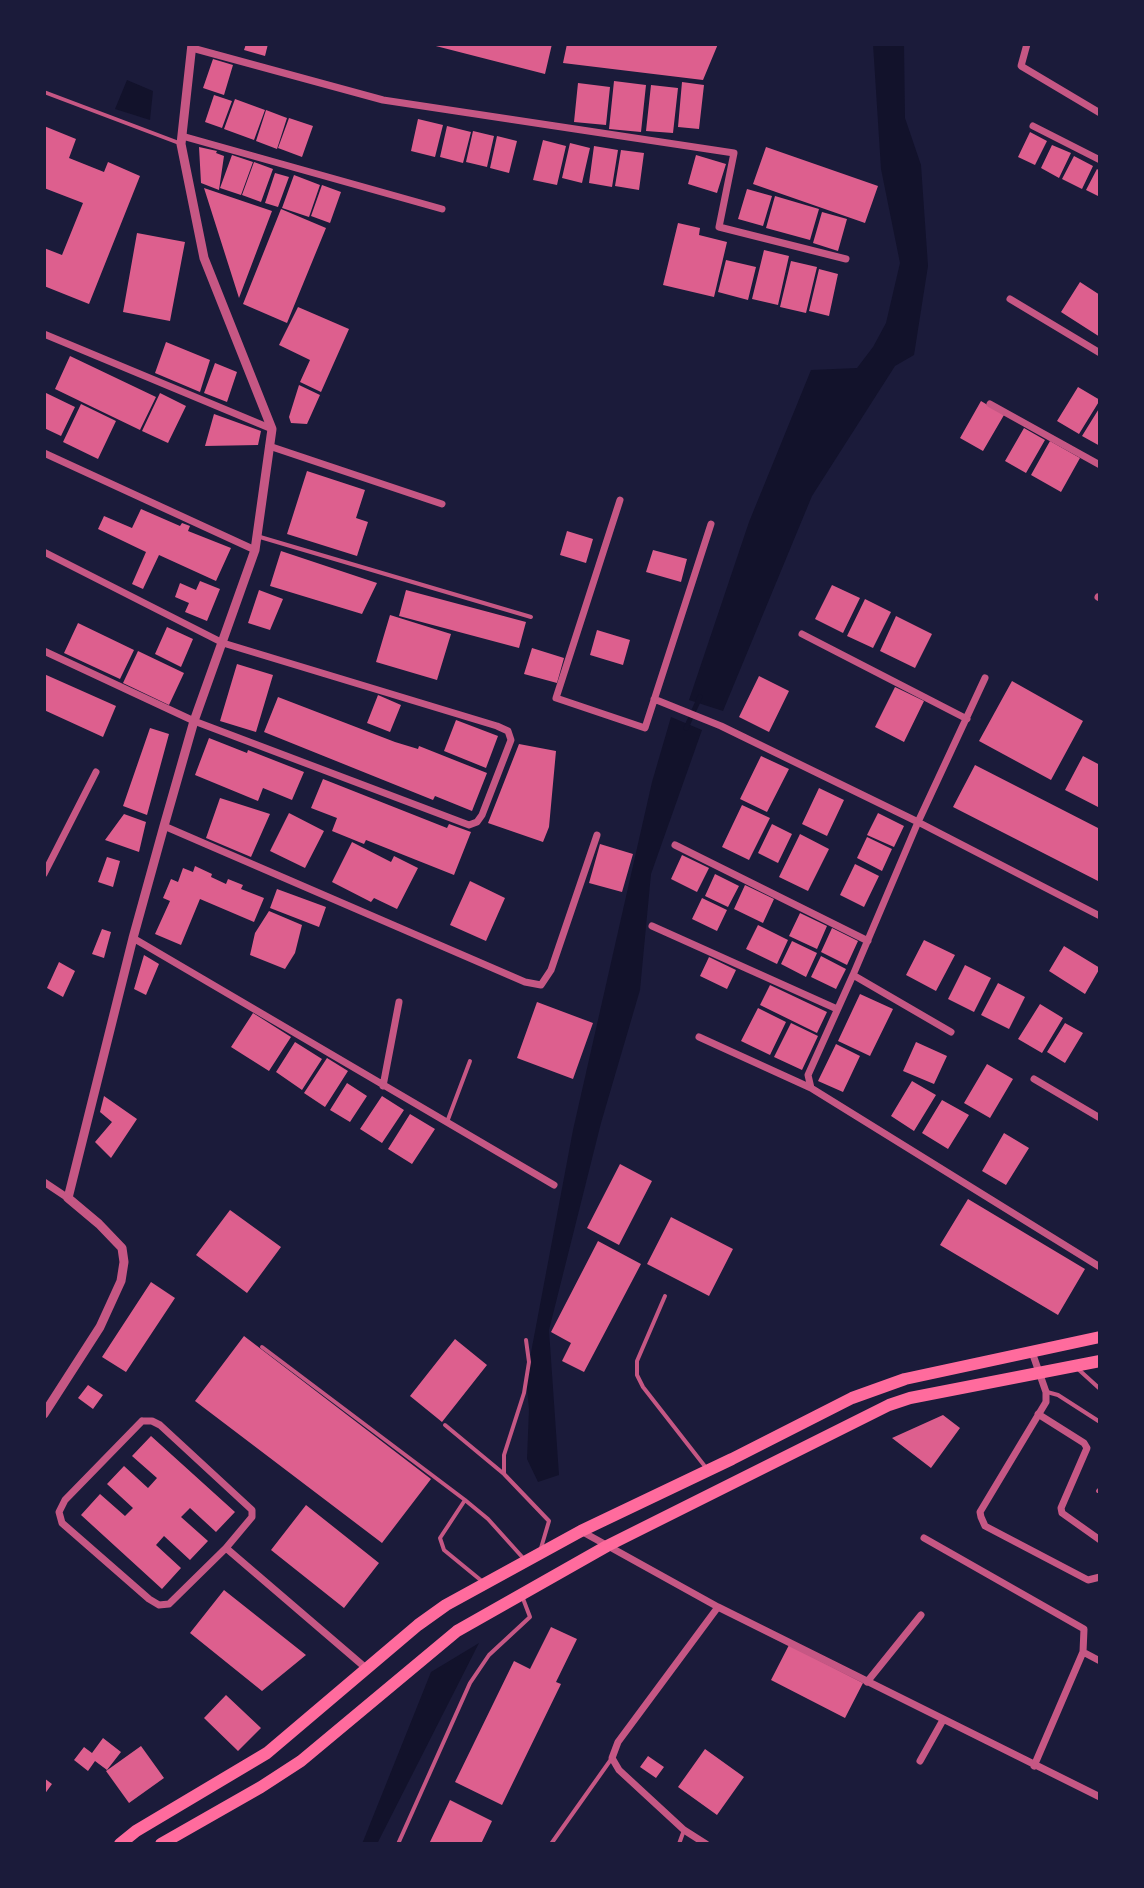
<!DOCTYPE html>
<html>
<head>
<meta charset="utf-8">
<style>
  body { margin:0 }
  #map { position:relative; width:1144px; height:1888px; overflow:hidden; background:#1b1b3a; font-family:"IBM Plex Sans",sans-serif }
  canvas { display:block }
  .frame { position:absolute; inset:0; border:46px solid #1b1b3a; pointer-events:none }
</style>
</head>
<body>
<div id="map">
<canvas width="1144" height="1888"></canvas>
<div class="frame"></div>
</div>
<script>
const ctx = document.querySelector('canvas').getContext('2d');
ctx.lineJoin = 'round';
function fillPath(path, color) {
  ctx.fillStyle = color;
  ctx.fill(path, 'evenodd');
}
function toPath(rows) {
  const path = new Path2D();
  for (const r of rows) {
    path.moveTo(r[0], r[1]);
    for (let i = 2; i < r.length; i += 2) path.lineTo(r[i], r[i + 1]);
  }
  return path;
}
function strokePath(path, color, width, dash) {
  ctx.strokeStyle = color;
  ctx.lineWidth = width;
  ctx.lineCap = dash ? 'butt' : 'round';
  ctx.setLineDash(dash || []);
  ctx.stroke(path);
}
fillPath(toPath([
  [873,44,904,44,905,118,921,165,928,266,914,355,895,366,812,496,723,711,689,700,749,522,811,370,857,368,873,347,886,323,900,263,881,169],
  [127,80,153,91,150,120,115,109],
  [671,717,702,730,651,874,640,990,601,1123,549,1330,559,1475,538,1482,527,1459,529,1409,526,1379,573,1130,652,782],
  [479,1643,377,1844,362,1844,431,1672]
]), '#12122b');
strokePath(toPath([
  [686,728,700,697]
]), '#12122b', 5);
fillPath(toPath([
  [246,44,268,44,265,56,244,50],
  [428,44,552,44,545,74],
  [567,44,718,44,703,80,563,63],
  [213,59,233,65,224,95,203,88],
  [614,81,646,85,641,132,609,129],
  [682,82,704,85,699,129,678,127],
  [578,83,610,87,606,125,574,122],
  [651,85,678,88,673,133,646,131],
  [214,95,232,101,222,128,205,122],
  [235,99,265,110,254,140,224,129],
  [266,110,287,118,277,149,256,141],
  [289,118,313,126,302,157,278,148],
  [418,119,443,125,435,157,411,151],
  [44,126,76,139,69,158,104,172,108,162,140,176,89,304,44,286,44,248,62,255,83,203,44,188],
  [447,126,471,132,463,163,440,157],
  [473,131,494,136,487,167,466,162],
  [1030,132,1047,141,1035,165,1018,157],
  [497,136,517,141,509,173,490,168],
  [543,140,566,146,557,185,533,180],
  [570,143,590,148,582,183,562,178],
  [1052,145,1071,153,1059,178,1041,168],
  [594,146,618,150,612,187,589,183],
  [199,147,217,151,216,153,224,156,219,190,201,183],
  [766,147,878,186,865,223,753,184],
  [621,150,644,153,639,190,615,186],
  [232,155,253,162,241,195,220,188],
  [696,155,726,164,717,193,688,184],
  [1074,156,1093,166,1082,189,1062,179],
  [254,162,273,169,261,202,242,195],
  [1097,169,1100,171,1100,197,1086,190],
  [275,173,289,177,278,207,265,203],
  [294,175,320,185,309,217,282,208],
  [322,185,341,192,330,223,311,216],
  [204,188,272,211,239,298],
  [747,189,772,196,763,226,738,219],
  [775,196,819,209,810,240,766,228],
  [281,209,326,228,287,323,243,304],
  [822,212,847,219,838,251,813,243],
  [678,223,700,228,699,235,727,242,714,297,663,285],
  [137,233,185,242,170,321,123,312],
  [764,250,789,256,778,305,752,299],
  [726,260,756,267,748,300,718,292],
  [791,261,817,267,806,313,780,307],
  [819,269,838,274,829,316,809,311],
  [1080,282,1100,295,1100,337,1061,312],
  [298,307,349,329,321,392,300,382,310,360,279,345],
  [166,342,210,360,200,392,155,373],
  [70,356,156,397,140,430,55,389],
  [215,363,237,372,227,402,204,393],
  [299,385,320,395,307,424,291,423,289,417],
  [1078,387,1100,400,1079,434,1057,421],
  [44,392,75,407,61,436,44,428],
  [160,393,186,406,168,443,142,431],
  [981,401,1004,415,983,451,960,438],
  [81,404,116,421,98,459,63,442],
  [1100,407,1100,446,1082,436],
  [214,414,261,431,258,445,205,446],
  [1024,428,1045,440,1026,473,1005,461],
  [1050,441,1080,458,1061,492,1031,475],
  [307,471,365,490,356,518,368,522,357,556,287,534],
  [141,509,180,526,182,523,190,526,188,531,231,548,216,581,159,555,143,589,132,584,146,552,98,529,104,516,132,528],
  [567,531,593,539,586,563,560,555],
  [653,550,687,559,681,582,646,572],
  [281,551,377,583,362,614,270,586],
  [200,581,220,589,207,621,185,612,189,603,175,597,180,583,196,590],
  [832,585,860,598,843,633,815,619],
  [259,590,283,599,270,630,248,623],
  [406,590,526,622,519,648,399,616],
  [865,599,891,612,873,648,847,636],
  [390,615,451,634,437,680,376,662],
  [896,616,932,634,915,668,880,651],
  [78,623,134,650,120,679,64,653],
  [167,627,193,639,181,667,155,654],
  [597,630,630,640,623,665,590,655],
  [532,648,564,658,557,683,524,674],
  [138,651,184,673,169,705,123,683],
  [237,664,273,675,256,732,220,721],
  [44,674,116,706,103,737,44,710],
  [759,676,789,691,769,732,739,717],
  [1012,681,1083,721,1051,780,979,741],
  [895,687,924,701,904,742,875,727],
  [378,695,401,705,390,732,367,723],
  [278,697,395,742,418,749,419,746,487,773,472,811,435,796,433,800,264,732],
  [456,720,498,736,486,768,444,751],
  [150,728,169,734,147,815,123,806],
  [209,738,247,753,248,750,304,772,292,800,263,788,258,801,195,775],
  [519,744,556,751,549,827,543,842,488,823],
  [761,756,789,769,767,812,740,799],
  [1083,756,1100,765,1098,807,1065,790],
  [975,765,1100,829,1100,882,953,807],
  [323,779,447,828,449,824,471,832,454,875,366,840,364,844,332,831,337,818,311,808],
  [819,788,844,800,827,836,802,824],
  [220,798,270,814,251,857,206,838],
  [742,805,770,818,749,860,722,847],
  [289,813,324,831,305,868,270,851],
  [878,813,904,826,894,847,867,835],
  [124,814,146,822,139,852,105,840],
  [772,824,792,834,778,863,758,853],
  [800,834,829,849,808,891,779,877],
  [867,837,892,849,882,871,857,858],
  [352,842,391,862,394,856,418,868,397,909,374,898,371,902,332,882],
  [600,844,633,854,622,892,589,883],
  [682,855,709,868,697,892,671,879],
  [107,857,120,861,113,887,98,882],
  [855,864,879,876,864,907,840,895],
  [195,866,212,874,211,877,226,884,228,879,243,885,241,889,264,898,254,922,200,899,181,945,155,934,170,901,163,898,171,879,178,882,183,868,193,872],
  [715,874,739,886,728,907,705,896],
  [470,881,505,898,486,941,450,925],
  [745,885,774,899,763,923,734,909],
  [277,889,326,907,319,927,270,908],
  [702,898,727,910,717,931,692,919],
  [269,911,302,925,295,953,285,969,250,955,255,933],
  [800,913,827,926,817,949,789,936],
  [758,925,788,940,777,964,746,949],
  [832,928,858,941,847,965,821,952],
  [102,929,111,932,104,958,92,954],
  [924,940,955,955,936,991,906,975],
  [792,941,817,953,806,977,781,964],
  [1064,946,1100,968,1085,994,1049,971],
  [144,955,159,964,146,995,134,989],
  [821,956,846,969,836,989,811,977],
  [709,957,736,970,727,989,700,976],
  [59,962,75,971,63,997,47,988],
  [965,965,991,978,974,1012,948,999],
  [998,983,1025,997,1009,1029,981,1015],
  [770,985,827,1012,817,1033,760,1005],
  [860,994,893,1009,870,1056,838,1041],
  [537,1002,593,1023,573,1079,517,1058],
  [1040,1004,1063,1018,1042,1053,1018,1039],
  [758,1008,786,1022,770,1055,741,1041],
  [253,1013,291,1037,269,1071,231,1047],
  [791,1023,818,1036,802,1070,774,1057],
  [1065,1023,1083,1033,1065,1063,1047,1052],
  [295,1042,322,1059,302,1090,276,1072],
  [916,1042,947,1056,934,1084,903,1071],
  [836,1044,860,1056,843,1092,818,1081],
  [327,1058,348,1071,325,1107,304,1093],
  [987,1064,1013,1079,990,1118,964,1103],
  [912,1081,936,1095,914,1131,891,1116],
  [347,1083,367,1096,350,1122,330,1110],
  [104,1096,137,1119,111,1158,95,1142,112,1122,100,1112],
  [382,1096,404,1110,382,1143,360,1129],
  [942,1100,969,1115,948,1149,922,1133],
  [410,1114,435,1129,412,1164,388,1149],
  [1004,1133,1029,1148,1006,1185,982,1171],
  [620,1164,652,1181,619,1245,587,1228],
  [968,1199,1085,1269,1058,1315,940,1245],
  [230,1210,281,1247,247,1293,196,1255],
  [671,1217,733,1249,709,1296,647,1264],
  [598,1241,641,1264,584,1372,562,1361,571,1343,551,1332],
  [151,1282,175,1298,126,1372,102,1357],
  [244,1336,431,1479,382,1543,195,1401],
  [455,1339,487,1365,442,1422,410,1396],
  [88,1385,103,1395,93,1409,78,1398],
  [943,1415,960,1428,931,1468,892,1438],
  [151,1436,235,1512,216,1532,190,1508,181,1517,208,1541,190,1560,164,1536,156,1545,181,1568,162,1589,81,1515,100,1494,125,1516,133,1508,107,1484,124,1466,148,1488,157,1478,132,1456],
  [306,1505,379,1563,344,1608,271,1550],
  [224,1590,306,1655,262,1691,190,1633],
  [551,1627,577,1639,556,1682,561,1684,502,1805,455,1782,514,1661,530,1669],
  [789,1645,863,1683,845,1718,771,1680],
  [226,1695,261,1728,238,1751,204,1718],
  [103,1738,121,1752,107,1770,95,1761,88,1771,74,1760,84,1747,92,1753],
  [141,1746,164,1778,129,1803,106,1771],
  [705,1749,744,1777,717,1815,678,1787],
  [648,1756,664,1767,656,1778,640,1767],
  [44,1778,52,1784,44,1795],
  [450,1800,492,1821,481,1844,429,1844]
]), '#dd5f8e');
strokePath(toPath([
  [44,92,179,143],
  [260,537,531,617],
  [447,1122,470,1061],
  [665,1296,637,1361,637,1375,643,1387,707,1469],
  [262,1347,465,1500,488,1519,524,1559],
  [1078,1369,1100,1389],
  [1047,1392,1058,1395,1100,1422],
  [445,1425,504,1474,549,1521,541,1548],
  [504,1474,504,1455,524,1393,529,1362,526,1340],
  [1098,1491,1100,1489],
  [465,1500,440,1538,444,1550,483,1582],
  [398,1844,470,1683,489,1655,530,1617,522,1596],
  [551,1844,612,1758],
  [679,1844,684,1830]
]), '#c65784', 4);
strokePath(toPath([
  [1027,44,1021,66,1100,113],
  [192,48,383,100,734,153,719,227,846,259],
  [1033,126,1100,160],
  [182,136,442,209],
  [1010,299,1100,353],
  [44,334,272,429],
  [990,404,1100,465],
  [269,446,442,504],
  [44,453,255,550],
  [620,500,556,698,645,728,711,524],
  [44,552,223,643,497,726,508,731,511,740,482,815,477,822,469,825,194,721,44,651],
  [1098,597,1100,598],
  [802,634,967,719],
  [654,699,721,726,918,822,1100,916],
  [164,826,525,982,541,985,551,970,597,835],
  [675,845,868,941],
  [44,874,96,772],
  [652,926,837,1009],
  [133,938,554,1185],
  [853,975,808,1075,811,1088,1100,1267],
  [951,1032,853,975,918,822,985,678],
  [699,1037,811,1088],
  [1034,1079,1100,1118],
  [383,1086,399,1002],
  [44,1182,68,1198],
  [1032,1352,1046,1392,1046,1402,980,1512,981,1517,985,1526,1088,1580,1100,1577],
  [1038,1414,1084,1443,1087,1448,1061,1508,1062,1513,1100,1540],
  [142,1421,152,1421,160,1425,252,1510,252,1517,226,1548,169,1604,159,1605,149,1599,62,1523,59,1512,65,1500,142,1421],
  [581,1531,718,1607,1100,1797],
  [924,1538,1084,1629,1083,1652,1034,1766],
  [226,1548,367,1669],
  [1083,1652,1100,1661],
  [867,1682,921,1615],
  [920,1761,943,1720],
  [706,1844,684,1830,619,1770,612,1758,618,1742,718,1607]
]), '#c65784', 7);
strokePath(toPath([
  [44,1414,100,1327,121,1281,124,1262,122,1248,99,1224,68,1198,133,938,164,826,194,721,255,550,272,429,204,258,181,144,192,44]
]), '#c65784', 9);
strokePath(toPath([
  [120,1844,136,1831,267,1753,418,1625,446,1605,581,1531,732,1459,852,1398,905,1379,1100,1337],
  [161,1844,261,1787,301,1761,457,1631,607,1546,889,1405,910,1398,1100,1361]
]), '#ff6b9d', 12);
</script>
</body>
</html>
